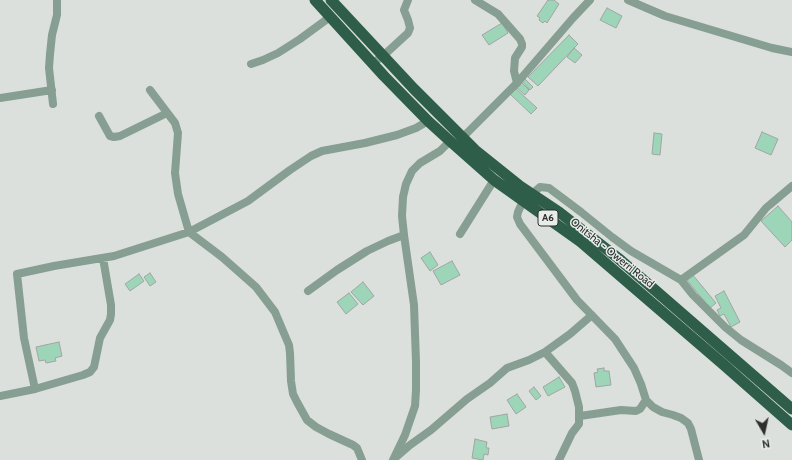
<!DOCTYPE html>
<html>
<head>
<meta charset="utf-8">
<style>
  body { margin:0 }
  #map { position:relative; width:792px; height:460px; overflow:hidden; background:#dbe0dd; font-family:Cabin,sans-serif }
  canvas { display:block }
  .north { position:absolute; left:744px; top:412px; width:40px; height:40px; -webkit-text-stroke:3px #e8edea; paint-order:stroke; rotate:171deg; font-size:11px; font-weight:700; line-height:16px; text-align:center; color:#2d2e2d }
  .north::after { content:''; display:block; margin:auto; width:14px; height:18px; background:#2d2e2d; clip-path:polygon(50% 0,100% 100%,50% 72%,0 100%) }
</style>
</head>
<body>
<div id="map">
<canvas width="792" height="460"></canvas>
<div class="north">N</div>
</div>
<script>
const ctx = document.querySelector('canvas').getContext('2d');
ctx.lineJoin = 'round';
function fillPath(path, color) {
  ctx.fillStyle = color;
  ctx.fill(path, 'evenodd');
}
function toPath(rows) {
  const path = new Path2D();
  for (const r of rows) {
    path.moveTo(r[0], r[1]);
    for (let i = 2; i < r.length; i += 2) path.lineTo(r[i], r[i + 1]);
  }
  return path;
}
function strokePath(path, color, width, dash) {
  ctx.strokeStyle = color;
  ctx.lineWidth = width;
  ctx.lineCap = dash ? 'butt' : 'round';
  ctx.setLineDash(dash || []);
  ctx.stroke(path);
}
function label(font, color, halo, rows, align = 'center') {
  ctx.font = font + ' Cabin,sans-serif';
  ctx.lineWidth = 3;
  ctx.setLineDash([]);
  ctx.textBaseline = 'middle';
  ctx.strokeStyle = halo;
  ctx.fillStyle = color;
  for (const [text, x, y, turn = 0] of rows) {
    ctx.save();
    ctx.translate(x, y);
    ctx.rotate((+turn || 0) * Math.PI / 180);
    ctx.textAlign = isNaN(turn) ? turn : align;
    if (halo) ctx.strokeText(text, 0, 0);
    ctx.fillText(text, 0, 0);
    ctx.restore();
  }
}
const building = toPath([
  [548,0,554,0,559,4,547,23,545,21,543,23,539,20,540,18,537,16,548,0],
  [607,8,622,16,616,28,600,20,607,8],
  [502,23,508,33,489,45,482,35,502,23],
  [569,35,578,44,538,86,528,77,569,35],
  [574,48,582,55,575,63,567,57,574,48],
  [525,79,533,87,530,90,522,81,525,79],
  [521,82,529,90,525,95,516,87,521,82],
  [515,88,537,108,531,114,509,93,515,88],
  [762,132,778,139,771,155,755,148,762,132],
  [654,133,662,134,660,155,652,154,654,133],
  [778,206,792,222,792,240,785,247,761,221,778,206],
  [430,252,438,265,430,271,421,258,430,252],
  [452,261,460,275,441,285,433,271,452,261],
  [150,273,156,282,150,286,144,277,150,273],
  [139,274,144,281,130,291,125,284,139,274],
  [692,274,716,303,710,308,686,279,692,274],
  [363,282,374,296,363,305,351,292,363,282],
  [724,291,740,322,731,327,724,314,720,316,717,310,721,308,715,296,724,291],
  [349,293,358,304,346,314,337,302,349,293],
  [59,342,62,356,55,358,56,361,46,363,45,360,39,361,36,347,59,342],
  [604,368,604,371,609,371,611,385,596,387,594,373,598,372,597,369,604,368],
  [559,377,565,387,548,396,543,387,559,377],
  [534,387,541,396,536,400,529,391,534,387],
  [517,394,526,407,516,414,507,400,517,394],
  [507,414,509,426,492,429,490,417,507,414],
  [475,439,487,442,486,448,489,448,488,455,484,454,483,460,472,458,475,439]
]);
fillPath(building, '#9dd5b9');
strokePath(building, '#a1a5a3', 1);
strokePath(toPath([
  [475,0,498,14,520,39,522,44,522,47,515,58,514,71,517,83],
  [628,0,665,16,772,48,792,52],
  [373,63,383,56,408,33,410,28,408,20,404,10,408,0],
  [251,64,263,60,278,53,300,39,330,17],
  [150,90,175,123,178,133,175,173,178,194,189,232,222,257,256,287,275,312,283,331,289,345,290,353,291,381,293,394,297,402,307,420,316,427,329,434,353,445,357,448,362,460],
  [0,98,52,90],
  [53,104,49,68,50,54,52,35,57,15,57,0],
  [99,116,110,136,114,137,120,136,167,113],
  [462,138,517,83,573,18,590,0],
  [532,194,540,187,549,188,581,212,612,237,631,251,681,280,693,295,725,327,741,340,781,365,792,373],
  [523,201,518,212,517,217,520,224,577,300,615,339,634,368,641,384,646,400,653,407,662,412,673,415,681,418,688,423,691,429,699,460],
  [460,234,494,180],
  [681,280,744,235,766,208,792,186],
  [308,291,337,270,367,251,388,241,404,235],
  [545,352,572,383,575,391,579,407,579,424,572,433,559,460],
  [35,389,24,338,17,274,54,266,114,256,189,232,248,201,290,170,311,156,322,151,365,143,397,135,416,128,428,121],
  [0,396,35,389,83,375,90,372,94,367,100,338,110,320,111,314,111,305,103,258],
  [580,416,621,410,636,411,640,409,646,400],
  [395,458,410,445,431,430,467,399,490,383,507,368,529,360,545,352,570,334,592,315],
  [393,460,405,435,415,406,416,390,416,362,414,305,404,235,402,216,403,197,406,184,412,171,420,163,440,151,450,141]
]), '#879e92', 8);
strokePath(toPath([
  [315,0,384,76,428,121,450,141,494,180,581,242,724,365,792,425],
  [331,0,414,89,475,150,520,186,559,212,618,258,792,409]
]), '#2e5e49', 11);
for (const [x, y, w] of [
  [548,218,20]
]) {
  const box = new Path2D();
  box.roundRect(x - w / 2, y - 8, w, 16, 3);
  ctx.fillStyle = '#e8edea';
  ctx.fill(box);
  strokePath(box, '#2d2e2d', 1);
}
label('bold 10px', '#2d2e2d', null, [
  ["A6",548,218]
]);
label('11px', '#2d2e2d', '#e8edea', [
  ["Onitsha - Owerri Road",612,253,39]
]);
</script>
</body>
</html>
